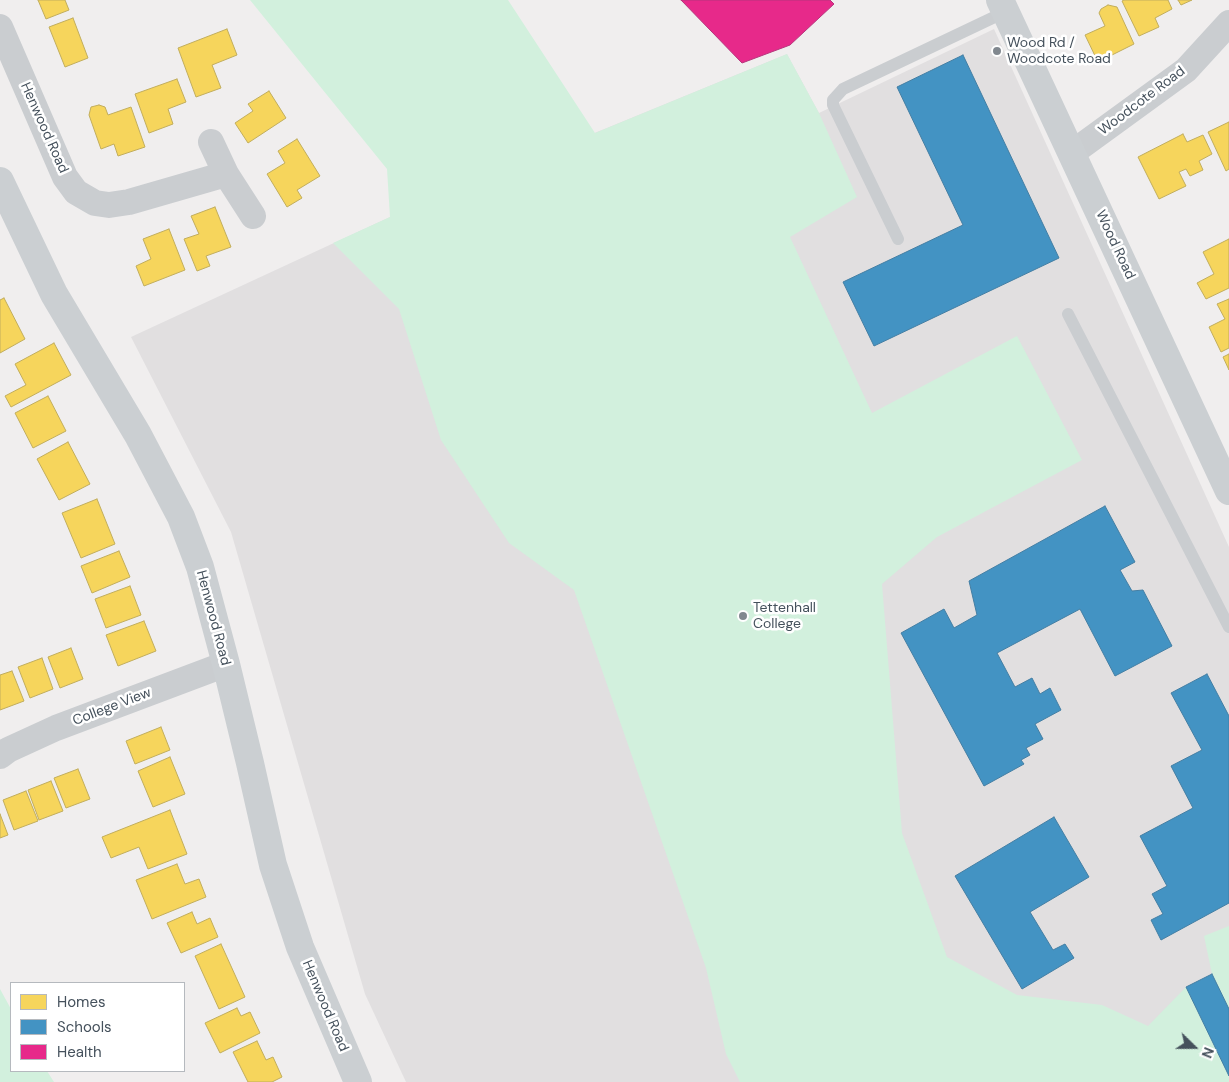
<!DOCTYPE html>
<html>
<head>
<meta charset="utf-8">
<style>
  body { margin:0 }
  #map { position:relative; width:1229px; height:1082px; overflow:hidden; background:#f0eeee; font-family:"DM Sans",sans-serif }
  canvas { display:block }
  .legend { position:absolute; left:10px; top:982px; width:175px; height:90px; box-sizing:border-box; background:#fff; border:1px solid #b5b9be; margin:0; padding:6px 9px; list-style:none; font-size:15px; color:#45515c }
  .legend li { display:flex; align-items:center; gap:10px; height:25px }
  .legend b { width:25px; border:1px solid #b5b9be }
  .north { position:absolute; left:1169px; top:1022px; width:50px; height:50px; -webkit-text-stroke:4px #fff; paint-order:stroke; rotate:112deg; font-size:14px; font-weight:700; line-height:20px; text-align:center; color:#45515c }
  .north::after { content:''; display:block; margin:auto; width:18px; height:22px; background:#45515c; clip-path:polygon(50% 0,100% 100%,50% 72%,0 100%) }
</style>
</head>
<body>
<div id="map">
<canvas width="1229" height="1082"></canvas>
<ul class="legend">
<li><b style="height:14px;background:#f6d55c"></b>Homes</li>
<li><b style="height:14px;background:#4393c3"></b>Schools</li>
<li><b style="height:14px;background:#e7298a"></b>Health</li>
</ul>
<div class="north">N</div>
</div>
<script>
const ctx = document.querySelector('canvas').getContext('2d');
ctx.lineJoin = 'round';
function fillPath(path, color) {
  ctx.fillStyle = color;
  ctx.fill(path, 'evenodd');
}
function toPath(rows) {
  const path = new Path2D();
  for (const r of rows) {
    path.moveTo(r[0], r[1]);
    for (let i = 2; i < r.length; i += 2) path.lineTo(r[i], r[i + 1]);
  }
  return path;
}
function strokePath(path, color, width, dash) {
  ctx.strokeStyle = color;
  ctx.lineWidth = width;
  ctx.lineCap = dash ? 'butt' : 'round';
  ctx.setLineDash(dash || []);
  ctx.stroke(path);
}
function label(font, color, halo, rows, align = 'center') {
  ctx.font = font + ' "DM Sans",sans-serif';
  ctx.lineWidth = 5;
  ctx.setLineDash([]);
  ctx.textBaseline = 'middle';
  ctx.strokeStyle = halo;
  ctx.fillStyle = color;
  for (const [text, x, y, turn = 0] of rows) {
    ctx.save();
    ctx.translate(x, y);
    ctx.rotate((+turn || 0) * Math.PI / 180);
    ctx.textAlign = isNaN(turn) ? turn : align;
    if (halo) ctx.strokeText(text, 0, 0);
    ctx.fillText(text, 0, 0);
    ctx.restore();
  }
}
fillPath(toPath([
  [994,29,1229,547,1229,1082,406,1082,365,994,231,532,131,337,390,217,787,54,819,113]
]), '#e1dfe0');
fillPath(toPath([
  [250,0,508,0,595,133,787,54,819,113,857,197,790,237,872,413,1017,336,1082,460,937,537,882,584,902,833,947,957,1017,995,1102,1005,1148,1026,1186,987,1229,1076,1229,1082,740,1082,726,1054,706,968,574,590,509,543,441,440,399,309,333,243,390,217,387,169],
  [1229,926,1229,1009,1212,974,1204,936],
  [0,989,11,1009,11,1071,47,1071,54,1082,0,1082]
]), '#d2f0dd');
const homes = toPath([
  [38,0,65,0,69,10,46,19,38,0],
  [1124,0,1168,0,1172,9,1155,18,1159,27,1139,36,1122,1,1124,0],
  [1178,0,1192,0,1181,5,1178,0],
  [1108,5,1117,7,1134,44,1098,62,1085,35,1105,26,1099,13,1101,9,1108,5],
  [73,18,88,58,65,67,49,27,73,18],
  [227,29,237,55,212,65,221,88,196,97,178,48,227,29],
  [177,79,186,102,168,109,173,124,149,133,135,94,177,79],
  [269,91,286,118,248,143,235,123,253,111,248,104,269,91],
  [99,105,105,107,108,115,131,107,145,147,118,156,114,144,101,149,89,115,91,107,99,105],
  [1229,122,1229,169,1226,171,1208,132,1229,122],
  [1183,134,1187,142,1203,135,1212,154,1199,161,1203,170,1190,176,1186,169,1179,172,1186,186,1159,199,1138,157,1183,134],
  [297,139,320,176,297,190,302,198,287,207,267,174,285,163,278,151,297,139],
  [215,207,231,247,206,256,210,266,197,271,184,239,199,234,191,216,215,207],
  [169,229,185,270,144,286,136,266,151,259,143,239,169,229],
  [1229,239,1229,288,1206,299,1197,283,1214,274,1203,252,1229,239],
  [4,298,25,339,0,353,0,300,4,298],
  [1229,299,1229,348,1221,352,1209,327,1225,319,1217,304,1229,299],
  [54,343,71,375,11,407,5,396,26,385,15,364,54,343],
  [1229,354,1229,370,1223,357,1229,354],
  [48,396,66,431,33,448,15,413,48,396],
  [68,442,90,484,59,500,37,459,68,442],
  [97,499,115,544,81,558,62,513,97,499],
  [119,551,130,577,92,593,81,566,119,551],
  [130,586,141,615,106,628,95,599,130,586],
  [144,621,156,651,118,666,106,635,144,621],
  [71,648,83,679,60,688,48,657,71,648],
  [42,658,53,689,30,698,18,667,42,658],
  [12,671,24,701,0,710,0,675,12,671],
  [161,727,170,750,135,764,126,741,161,727],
  [170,757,185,794,153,807,138,771,170,757],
  [78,769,90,799,66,808,54,778,78,769],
  [51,781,63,811,39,820,28,790,51,781],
  [26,791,38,821,14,830,3,800,26,791],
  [170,810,187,854,148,869,139,847,111,858,102,837,170,810],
  [0,814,8,835,0,838,0,814],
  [177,864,185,884,199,879,206,897,152,919,136,880,177,864],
  [192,912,197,924,210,918,218,937,181,953,167,923,192,912],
  [221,944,245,997,219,1009,195,956,221,944],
  [237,1008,241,1016,250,1012,260,1033,220,1053,205,1023,237,1008],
  [257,1041,266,1060,273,1057,282,1077,272,1082,248,1082,233,1052,257,1041]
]);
fillPath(homes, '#f6d55c');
strokePath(homes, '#c1ad5c', 1);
const schools = toPath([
  [963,55,1059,258,874,346,843,282,963,225,897,87,963,55],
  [1105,506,1135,562,1120,570,1132,591,1143,590,1172,646,1115,676,1080,609,997,653,1015,687,1032,678,1040,694,1050,688,1061,710,1035,724,1043,739,1026,748,1030,755,1021,760,1024,764,984,786,901,633,944,609,954,628,977,615,969,581,1105,506],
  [1207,674,1229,716,1229,903,1161,940,1151,920,1163,914,1152,894,1167,886,1140,836,1193,808,1171,766,1202,750,1171,693,1207,674],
  [1054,817,1089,877,1030,912,1053,950,1065,944,1074,958,1022,989,955,876,1054,817],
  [1212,974,1229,1009,1229,1076,1186,987,1212,974]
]);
fillPath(schools, '#4393c3');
strokePath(schools, '#447fa4', 1);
const health = toPath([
  [681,0,830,0,834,4,790,45,742,63,681,0]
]);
fillPath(health, '#e7298a');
strokePath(health, '#b6357c', 1);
strokePath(toPath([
  [898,239,833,105,833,100,843,89,1005,12],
  [1068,314,1229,627]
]), '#cacdd0', 12);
strokePath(toPath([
  [0,27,65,177,76,192,95,203,109,205,129,202,226,174],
  [211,142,226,174,253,216],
  [1072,153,1186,70,1229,23],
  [0,756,8,750,56,728,226,664]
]), '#cacdd0', 26);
strokePath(toPath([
  [1000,0,1229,491],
  [0,181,54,294,138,435,181,517,200,567,226,664,250,763,273,865,300,947,358,1082]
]), '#cbcfd2', 28);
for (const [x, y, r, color] of [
  [997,51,5,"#81888f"],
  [743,616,5,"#81888f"]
]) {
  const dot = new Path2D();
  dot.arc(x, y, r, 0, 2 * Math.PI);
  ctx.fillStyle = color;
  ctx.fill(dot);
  strokePath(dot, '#fff', 2);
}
label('14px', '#45515c', '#fff', [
  ["Wood Rd /",1007,43],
  ["Woodcote Road",1007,59],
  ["Tettenhall",753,608],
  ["College",753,624]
], 'left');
label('14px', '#45515c', '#fff', [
  ["Woodcote Road",1142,101,-37],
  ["Henwood Road",44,128,66],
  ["Wood Road",1115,245,65],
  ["Henwood Road",213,618,75],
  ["College View",112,707,-21],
  ["Henwood Road",325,1006,67]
]);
</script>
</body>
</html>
